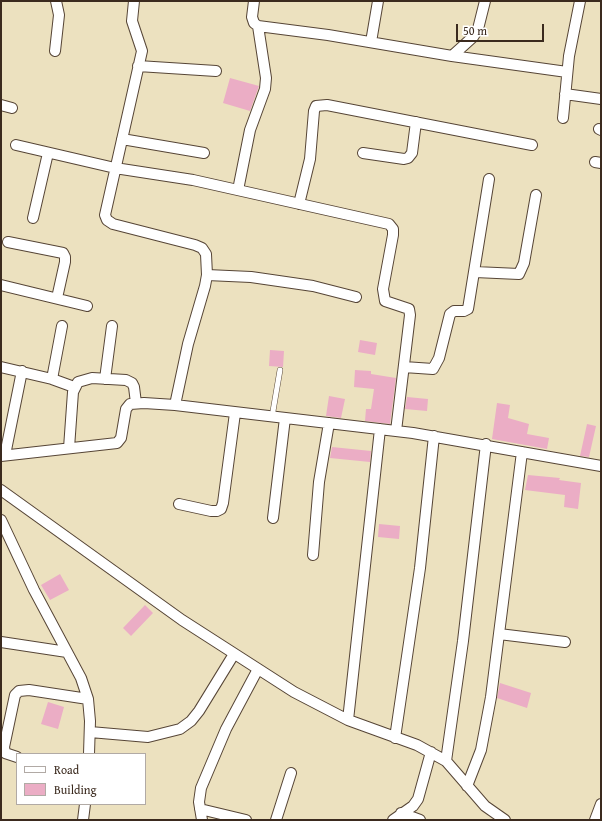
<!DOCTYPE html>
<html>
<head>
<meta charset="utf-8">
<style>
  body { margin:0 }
  #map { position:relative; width:602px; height:821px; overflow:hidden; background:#ece1bf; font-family:"Gentium Book Plus",serif }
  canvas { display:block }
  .frame { position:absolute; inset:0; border:2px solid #3b2a1e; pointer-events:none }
  .legend { position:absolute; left:16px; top:753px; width:130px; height:52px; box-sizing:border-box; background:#fff; border:1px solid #b1aaa5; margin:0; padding:5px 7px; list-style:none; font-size:12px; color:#3b2a1e }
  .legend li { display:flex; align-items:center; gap:8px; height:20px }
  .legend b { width:20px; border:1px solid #b1aaa5 }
  .scale { position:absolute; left:456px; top:24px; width:88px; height:18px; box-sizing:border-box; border:2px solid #3b2a1e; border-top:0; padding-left:5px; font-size:12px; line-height:14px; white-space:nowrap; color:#3b2a1e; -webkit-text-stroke:3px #fff; paint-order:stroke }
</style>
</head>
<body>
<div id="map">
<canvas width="602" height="821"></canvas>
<div class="frame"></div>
<ul class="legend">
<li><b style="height:5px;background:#fff"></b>Road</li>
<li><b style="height:11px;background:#ebadc5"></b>Building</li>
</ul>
<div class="scale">50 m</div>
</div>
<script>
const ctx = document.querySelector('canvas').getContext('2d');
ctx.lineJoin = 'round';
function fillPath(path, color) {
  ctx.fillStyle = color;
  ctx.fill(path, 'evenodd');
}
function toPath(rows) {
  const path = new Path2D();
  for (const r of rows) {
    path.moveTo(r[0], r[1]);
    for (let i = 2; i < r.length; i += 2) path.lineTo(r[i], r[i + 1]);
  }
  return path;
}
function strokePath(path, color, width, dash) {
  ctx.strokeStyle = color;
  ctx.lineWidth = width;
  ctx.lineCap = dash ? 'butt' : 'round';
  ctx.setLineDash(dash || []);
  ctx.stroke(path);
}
fillPath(toPath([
  [230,78,259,86,250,111,223,103],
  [360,340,377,343,375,355,358,352],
  [270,350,284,351,283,367,269,366],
  [355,370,371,371,371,374,396,378,390,424,365,421,366,409,371,409,374,389,354,387],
  [329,396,345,399,341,418,326,416],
  [407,397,428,399,427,411,405,409],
  [497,403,510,405,508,418,529,424,527,434,549,438,547,449,492,439],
  [587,424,596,426,589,457,580,456],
  [332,447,371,451,370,462,330,458],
  [528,475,560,478,559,480,581,483,578,509,564,507,565,495,525,490],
  [379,524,400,526,399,539,378,537],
  [60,574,69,590,50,600,41,585],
  [145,605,153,613,131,636,123,628],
  [500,683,531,693,527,708,497,698],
  [48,702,64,707,58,729,41,724]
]), '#ebadc5');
const lane = toPath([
  [272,417,280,370]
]);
const street = toPath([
  [134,1,132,21,142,51,105,215,107,220,113,224,195,245,202,248,206,254,207,275,205,286,188,344,175,405],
  [254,1,252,17,254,23,258,26,328,35,452,56,567,72],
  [371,42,378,1],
  [55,51,59,15,56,1],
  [452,56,473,37,478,29,485,1],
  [138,66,216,71],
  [565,94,601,99],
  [1,105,12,108],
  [563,118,569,56,580,1],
  [599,129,601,130],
  [122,139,204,153],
  [16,145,115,168,193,180,389,224,393,229,393,235,383,289,385,301,409,309,410,315,396,431],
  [363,153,404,159,408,158,412,153,416,122],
  [595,162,601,163],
  [238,190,250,130,265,89,266,78,258,26],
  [299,204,310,159,314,111,316,106,327,105,532,145],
  [33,218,48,153],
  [8,242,63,253,65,257,65,262,57,298],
  [475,272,519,274,524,263,536,195],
  [207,275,251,277,313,286,356,297],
  [1,285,87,306],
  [1,367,52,379,74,387],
  [404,367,433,369,439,358,450,314,454,311,464,311,468,309,489,179],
  [52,379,62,326],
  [105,379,112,326],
  [69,448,73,392,78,382,92,378,126,380,132,383,134,387,136,403],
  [5,455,22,371],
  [1,456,117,443,121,438,126,409,130,404,144,403,175,405,413,433,601,466],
  [1,490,182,620,294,692,348,720,417,745,446,761,485,806,505,820],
  [179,504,211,511,217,511,221,509,223,503,235,413],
  [273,518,285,418],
  [1,520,34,590,81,678,88,699,90,721,89,754],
  [313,555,319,482,329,423],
  [499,634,565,642],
  [1,642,67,652],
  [348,720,380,429],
  [90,732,148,737,180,729,191,721,199,711,234,654],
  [395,738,420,568,434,436],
  [17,757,5,753,4,747,15,695,19,691,29,690,88,699],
  [446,761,463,641,486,444],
  [467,786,481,750,491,697,522,452],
  [200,809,246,820],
  [401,813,420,820],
  [83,820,85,804],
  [202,820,199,802,201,788,226,729,258,669],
  [276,820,291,773],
  [393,820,413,806,418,799,431,752],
  [595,820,601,804]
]);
strokePath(lane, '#564536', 6);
strokePath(street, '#564536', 12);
strokePath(lane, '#fff', 5);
strokePath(street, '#fff', 10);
</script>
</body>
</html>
